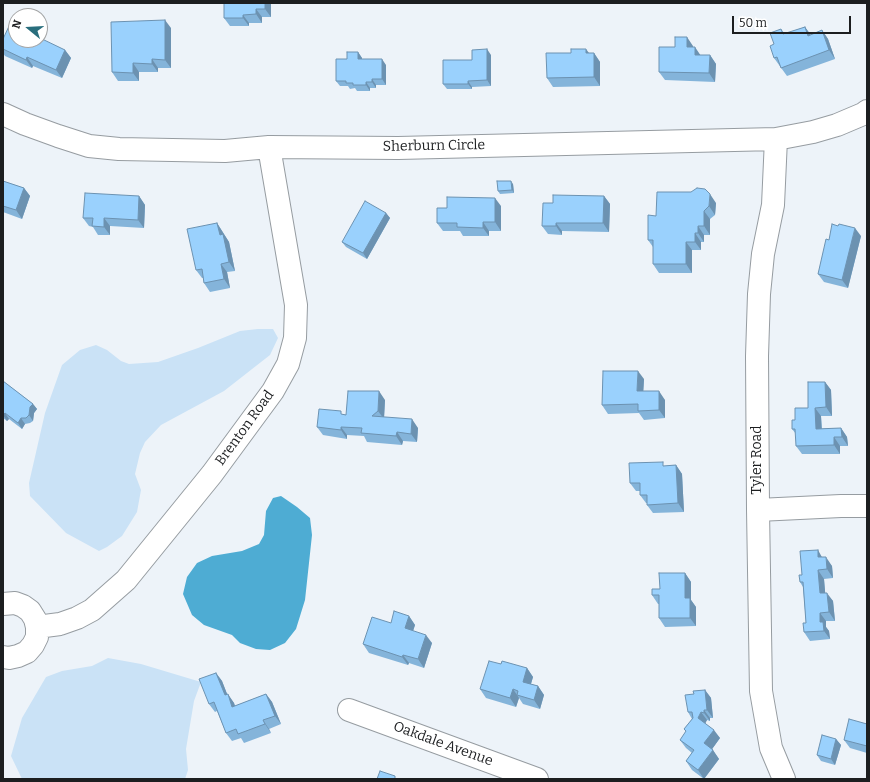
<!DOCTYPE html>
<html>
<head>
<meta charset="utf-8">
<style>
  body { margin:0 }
  #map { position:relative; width:870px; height:782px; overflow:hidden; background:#edf3f9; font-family:Bitter,serif }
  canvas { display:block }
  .frame { position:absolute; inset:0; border:4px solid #1c1e20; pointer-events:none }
  .north { position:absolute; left:8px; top:8px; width:40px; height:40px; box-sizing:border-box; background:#fff; border:1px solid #a4a5a6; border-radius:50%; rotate:288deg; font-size:11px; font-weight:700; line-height:16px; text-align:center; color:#1c1e20 }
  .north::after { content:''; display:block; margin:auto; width:14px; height:18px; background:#296e7d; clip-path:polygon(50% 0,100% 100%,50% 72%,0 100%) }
  .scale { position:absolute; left:732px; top:16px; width:119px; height:18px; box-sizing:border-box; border:2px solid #1c1e20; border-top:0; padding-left:5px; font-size:12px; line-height:14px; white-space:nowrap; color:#1c1e20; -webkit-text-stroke:3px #fff; paint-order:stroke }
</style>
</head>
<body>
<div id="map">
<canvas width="870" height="782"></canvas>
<div class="frame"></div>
<div class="north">N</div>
<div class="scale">50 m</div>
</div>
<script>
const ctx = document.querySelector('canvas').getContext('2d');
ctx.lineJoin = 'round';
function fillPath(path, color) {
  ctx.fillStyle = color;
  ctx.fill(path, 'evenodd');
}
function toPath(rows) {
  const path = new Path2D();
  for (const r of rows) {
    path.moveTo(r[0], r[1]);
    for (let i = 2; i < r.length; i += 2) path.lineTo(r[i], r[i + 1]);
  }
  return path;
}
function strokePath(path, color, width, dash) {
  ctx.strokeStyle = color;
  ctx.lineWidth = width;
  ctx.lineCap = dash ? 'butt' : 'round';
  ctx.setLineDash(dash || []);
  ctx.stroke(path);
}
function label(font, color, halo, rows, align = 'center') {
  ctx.font = font + ' Bitter,serif';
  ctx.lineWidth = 3.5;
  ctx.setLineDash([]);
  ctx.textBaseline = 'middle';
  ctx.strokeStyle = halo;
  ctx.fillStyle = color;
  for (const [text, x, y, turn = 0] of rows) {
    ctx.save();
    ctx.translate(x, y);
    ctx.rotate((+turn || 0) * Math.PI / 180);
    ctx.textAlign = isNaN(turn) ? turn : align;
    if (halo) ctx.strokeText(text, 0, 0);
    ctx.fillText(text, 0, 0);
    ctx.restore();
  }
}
fillPath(toPath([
  [258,329,273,329,278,338,270,355,224,391,161,425,145,442,140,453,135,474,141,490,137,512,122,536,107,547,99,551,66,533,30,496,29,483,45,413,62,365,80,350,96,345,107,350,121,361,129,364,158,362,198,348,240,331],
  [108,658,141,664,201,682,194,701,186,749,188,770,185,779,22,779,11,756,22,718,46,677,62,671,92,666]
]), '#cae2f6');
fillPath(toPath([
  [281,496,297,507,310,518,312,535,305,600,296,629,285,643,270,650,256,649,240,643,232,635,204,625,192,615,183,594,187,577,197,563,212,556,242,551,259,544,264,535,266,511,273,498]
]), '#4eacd3');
const minor = toPath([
  [3,114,25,124,58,136,89,146,119,149,225,151,269,147,398,148,776,139,813,132,837,125,863,114,867,111],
  [776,139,773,205,763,254,759,294,757,356,758,510,761,691,771,748,784,779],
  [758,510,841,506,867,506],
  [3,604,15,603,23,606,30,611,35,619,37,627,37,637,33,645,27,652,18,656,9,658,3,657],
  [37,627,60,624,77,618,92,610,126,580,212,474,273,391,288,364,295,338,296,305,269,147],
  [349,710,537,779]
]);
strokePath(minor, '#969ca1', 24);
strokePath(minor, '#fff', 22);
fillPath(toPath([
  [271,3,271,17,262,17,262,23,249,23,249,26,230,26,224,18],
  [805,27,810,35,822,30,828,39,835,59,787,76,774,58,774,44,781,29,785,34],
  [171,28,171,68,158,68,158,72,139,72,139,81,118,81,112,72],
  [3,39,65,50,71,58,62,78,33,66,32,68,5,56,3,53],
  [693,46,693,47,700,55,710,55,716,64,715,82,665,80,659,72],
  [358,52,362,58,362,59,386,65,386,85,376,85,376,88,370,88,370,91,357,91,355,88,350,89,348,86,340,86,336,81,347,59],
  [589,53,594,53,600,62,600,86,553,87,547,78],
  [491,55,491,86,472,87,472,89,447,89,443,84,472,60],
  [3,181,24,188,30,196,22,219,3,212],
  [513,184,514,193,500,194,498,191],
  [139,196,145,205,144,228,110,226,110,235,98,235,93,227,89,226,83,218],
  [604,196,610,204,609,232,562,231,562,235,548,234,542,226,553,203],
  [716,203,715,215,710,219,710,235,704,235,704,242,701,242,701,250,692,250,692,273,659,273,653,264,653,247,648,240,656,216],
  [501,206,501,231,489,231,489,236,463,236,460,231,443,231,437,223,447,208],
  [386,213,390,218,367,259,346,247,342,242],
  [217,223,229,242,235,271,227,272,230,288,210,292,204,283,203,278,202,278,196,270],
  [861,236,848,288,824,282,818,274,829,240],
  [644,379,643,391,665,400,665,418,644,420,639,413,608,414,602,405],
  [3,381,33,404,37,409,34,413,33,421,30,423,25,424,22,429,9,419,7,421,3,418],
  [825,382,831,390,832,416,821,416,822,429,841,428,847,437,848,446,840,446,840,454,802,454,796,446,796,434,792,429,795,420,808,408],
  [385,400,384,417,418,428,417,442,403,441,402,445,367,442,364,436,347,435,347,439,323,435,317,427,343,414,346,415],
  [676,465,682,474,684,512,653,513,647,505,647,503,646,503,640,495,640,491,636,491,630,483,665,466],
  [822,557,832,566,833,578,824,579,825,593,833,601,835,621,826,621,826,627,829,631,830,639,810,641,804,632,806,623,803,587,800,582,802,575],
  [685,573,691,582,691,600,696,607,696,626,665,627,659,618,659,604,658,604,652,595],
  [409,616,415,625,413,631,432,643,424,668,409,663,408,665,369,653,363,644,391,623],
  [501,664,527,668,533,677,531,684,538,686,544,695,540,709,523,704,519,698,516,707,486,698,480,689],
  [216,673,222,681,227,694,234,703,235,706,266,694,272,702,281,724,269,729,271,733,244,743,241,738,232,741,226,733,217,711,215,712,209,704],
  [705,690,711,698,713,718,710,718,710,721,707,720,705,723,720,738,712,749,719,759,704,779,692,770,686,761,692,753,686,748,680,740,686,732,684,729,692,719,688,712,694,694],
  [867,724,867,753,850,748,844,740],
  [836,739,841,745,835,765,821,761,817,755]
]), '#84b4da');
fillPath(toPath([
  [265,3,271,3,271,17,265,9],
  [256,9,262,17,262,23,256,14],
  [243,15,249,23,249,26,243,18],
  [165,20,171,28,171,68,165,60],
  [805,27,811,35,808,36],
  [822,30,828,39,835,59,829,50],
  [687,37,693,46,693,56,687,47],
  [695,47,701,56,695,55],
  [487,49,491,55,491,86,487,80],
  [586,49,592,57,586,53],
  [65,50,71,58,62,78,56,70],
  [358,52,362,58,362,65,358,59],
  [594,53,600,62,600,86,594,77],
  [710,55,716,64,715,82,709,73],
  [27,57,33,66,32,68,26,60],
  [152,59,158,68,158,72,152,64],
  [382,59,386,65,386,85,382,79],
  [133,63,139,72,139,81,133,73],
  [372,79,376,85,376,88,372,82],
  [468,81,472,87,472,89,468,84],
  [366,82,370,88,370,91,366,85],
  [511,181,513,184,514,193,512,190],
  [24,188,30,196,22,219,16,210],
  [710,194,716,203,715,215,709,206],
  [139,196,145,205,144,228,138,220],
  [604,196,610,204,609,232,603,223],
  [495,198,501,206,501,231,495,222],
  [704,211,710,219,710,235,704,226],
  [386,213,390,218,367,259,363,253],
  [104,218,110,226,110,235,104,227],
  [483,222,489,231,489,236,483,228],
  [217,223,229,242,235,271,229,262,220,235],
  [556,223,562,231,562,235,556,226],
  [698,226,704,235,704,242,698,233],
  [855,228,861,236,848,288,842,280],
  [695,233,701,242,701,250,695,242],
  [686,242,692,250,692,273,686,264],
  [221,264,227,272,230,288,224,279],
  [638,371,644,379,643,399,637,391],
  [825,382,831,390,832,416,826,407],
  [379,391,385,400,384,419,378,411],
  [659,391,665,400,665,418,659,410],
  [33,404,37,409,34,413,33,421,29,415,30,407],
  [815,408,821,416,822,437,816,429],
  [5,413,9,419,7,421,3,415],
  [21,418,25,424,22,429,18,423],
  [412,419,418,428,417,442,411,434],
  [341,427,347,435,347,439,341,430],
  [841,428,847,437,848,446,842,437],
  [397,432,403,441,402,445,396,436],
  [834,437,840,446,840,454,834,445],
  [676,465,682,474,684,512,678,503],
  [818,550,823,559,818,557],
  [826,557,832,566,833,578,827,569],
  [818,570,824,579,826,602,820,593],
  [685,573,691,582,691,600,696,607,696,626,690,618,685,598],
  [827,593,833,601,835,621,829,612],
  [820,613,826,621,826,627,829,631,830,639,824,631,820,622],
  [409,616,415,625,411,637,405,628],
  [426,635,432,643,424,668,418,659],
  [403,655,409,663,408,665,402,657],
  [527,668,533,677,529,690,523,682],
  [216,673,222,681,231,704,225,695],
  [538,686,544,695,540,709,534,700],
  [513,689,519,698,516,707,510,698],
  [705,690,711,698,713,718,707,710],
  [228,694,234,703,238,715,232,707],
  [266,694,272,702,281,724,275,716],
  [704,710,710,718,710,721,704,713],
  [701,712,707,720,704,726,698,718],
  [263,720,269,729,271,733,265,724],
  [714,730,720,738,710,752,704,743],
  [836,739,841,745,835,765,831,759],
  [713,750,719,759,704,779,698,770]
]), '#6c92b1');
const building = toPath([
  [224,3,265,3,265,9,256,9,256,14,243,15,243,18,224,18,224,3],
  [165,20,165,60,152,59,152,64,133,63,133,73,112,72,111,22,165,20],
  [10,24,16,27,16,40,40,40,40,38,65,50,56,70,27,57,26,60,3,49,3,39,10,24],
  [805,27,808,36,822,30,829,50,781,68,777,57,774,58,770,46,774,44,770,33,781,29,783,34,805,27],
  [675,37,687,37,687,47,695,47,695,55,710,55,709,73,659,72,659,47,675,47,675,37],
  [487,49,487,80,468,81,468,84,443,84,443,60,472,60,472,50,487,49],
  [571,49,586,49,586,53,594,53,594,77,547,78,546,53,571,53,571,49],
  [347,52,358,52,358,59,382,59,382,79,372,79,372,82,366,82,366,85,353,85,353,83,346,83,346,81,336,81,336,59,347,59,347,52],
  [3,181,24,188,16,210,3,206,3,181],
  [497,181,511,181,512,190,498,191,497,181],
  [697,188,705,189,710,194,709,206,704,211,704,226,698,226,698,233,695,233,695,242,686,242,686,264,653,264,653,240,648,240,648,215,656,216,657,192,691,192,697,188],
  [85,193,139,196,138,220,104,218,104,227,92,226,93,218,83,218,85,193],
  [553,195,604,196,603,223,556,223,556,226,542,226,543,203,553,203,553,195],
  [447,197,495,198,495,222,483,222,483,228,457,227,457,223,437,223,437,208,447,208,447,197],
  [365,201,386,213,363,253,342,242,365,201],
  [217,223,220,235,223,234,229,262,221,264,224,279,204,283,202,269,196,270,187,229,217,223],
  [832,224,838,226,839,224,855,228,842,280,818,274,826,239,829,240,832,224],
  [603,371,638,371,637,391,659,391,659,410,638,411,638,404,602,405,603,371],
  [3,381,33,404,30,407,29,415,26,418,21,418,18,423,5,413,3,415,3,381],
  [808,382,825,382,826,407,815,408,816,429,841,428,842,437,834,437,834,445,796,446,795,429,792,429,792,420,795,420,795,408,808,408,808,382],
  [348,391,379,391,378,411,372,416,412,419,411,434,397,432,396,436,361,433,362,428,341,427,341,430,317,427,319,409,341,411,341,414,346,415,348,391],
  [663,462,663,466,676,465,678,503,647,505,647,495,640,495,640,483,630,483,629,463,663,462],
  [818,550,818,557,826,557,827,569,818,570,820,593,827,593,829,612,820,613,820,622,823,622,824,631,804,632,803,623,806,623,803,582,800,582,799,575,802,575,800,551,818,550],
  [659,573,685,573,685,598,690,598,690,618,659,618,659,595,652,595,652,589,660,589,659,573],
  [394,611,409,616,405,628,426,635,418,659,403,655,402,657,363,644,372,617,391,623,394,611],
  [489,661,501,664,502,661,527,668,523,682,538,686,534,700,517,695,518,691,513,689,510,698,480,689,489,661],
  [216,673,225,695,228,694,232,707,266,694,275,716,263,720,265,724,238,734,236,729,226,733,214,702,209,704,199,679,216,673],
  [705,690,707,710,704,710,704,713,701,712,698,718,714,730,704,743,713,750,698,770,686,761,694,750,680,740,686,731,684,729,693,718,692,712,688,712,685,695,694,694,693,691,705,690],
  [849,719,867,724,867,746,844,740,849,719],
  [822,735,836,739,831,759,817,755,822,735],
  [380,771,395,776,395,779,377,779,380,771]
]);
fillPath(building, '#9ad1fd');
strokePath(building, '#6c92b1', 1);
label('14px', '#1c1e20', '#fff', [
  ["Sherburn Circle",434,146,-1],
  ["Brenton Road",245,428,-54],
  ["Tyler Road",757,460,-90],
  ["Oakdale Avenue",443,744,20]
]);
</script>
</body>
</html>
